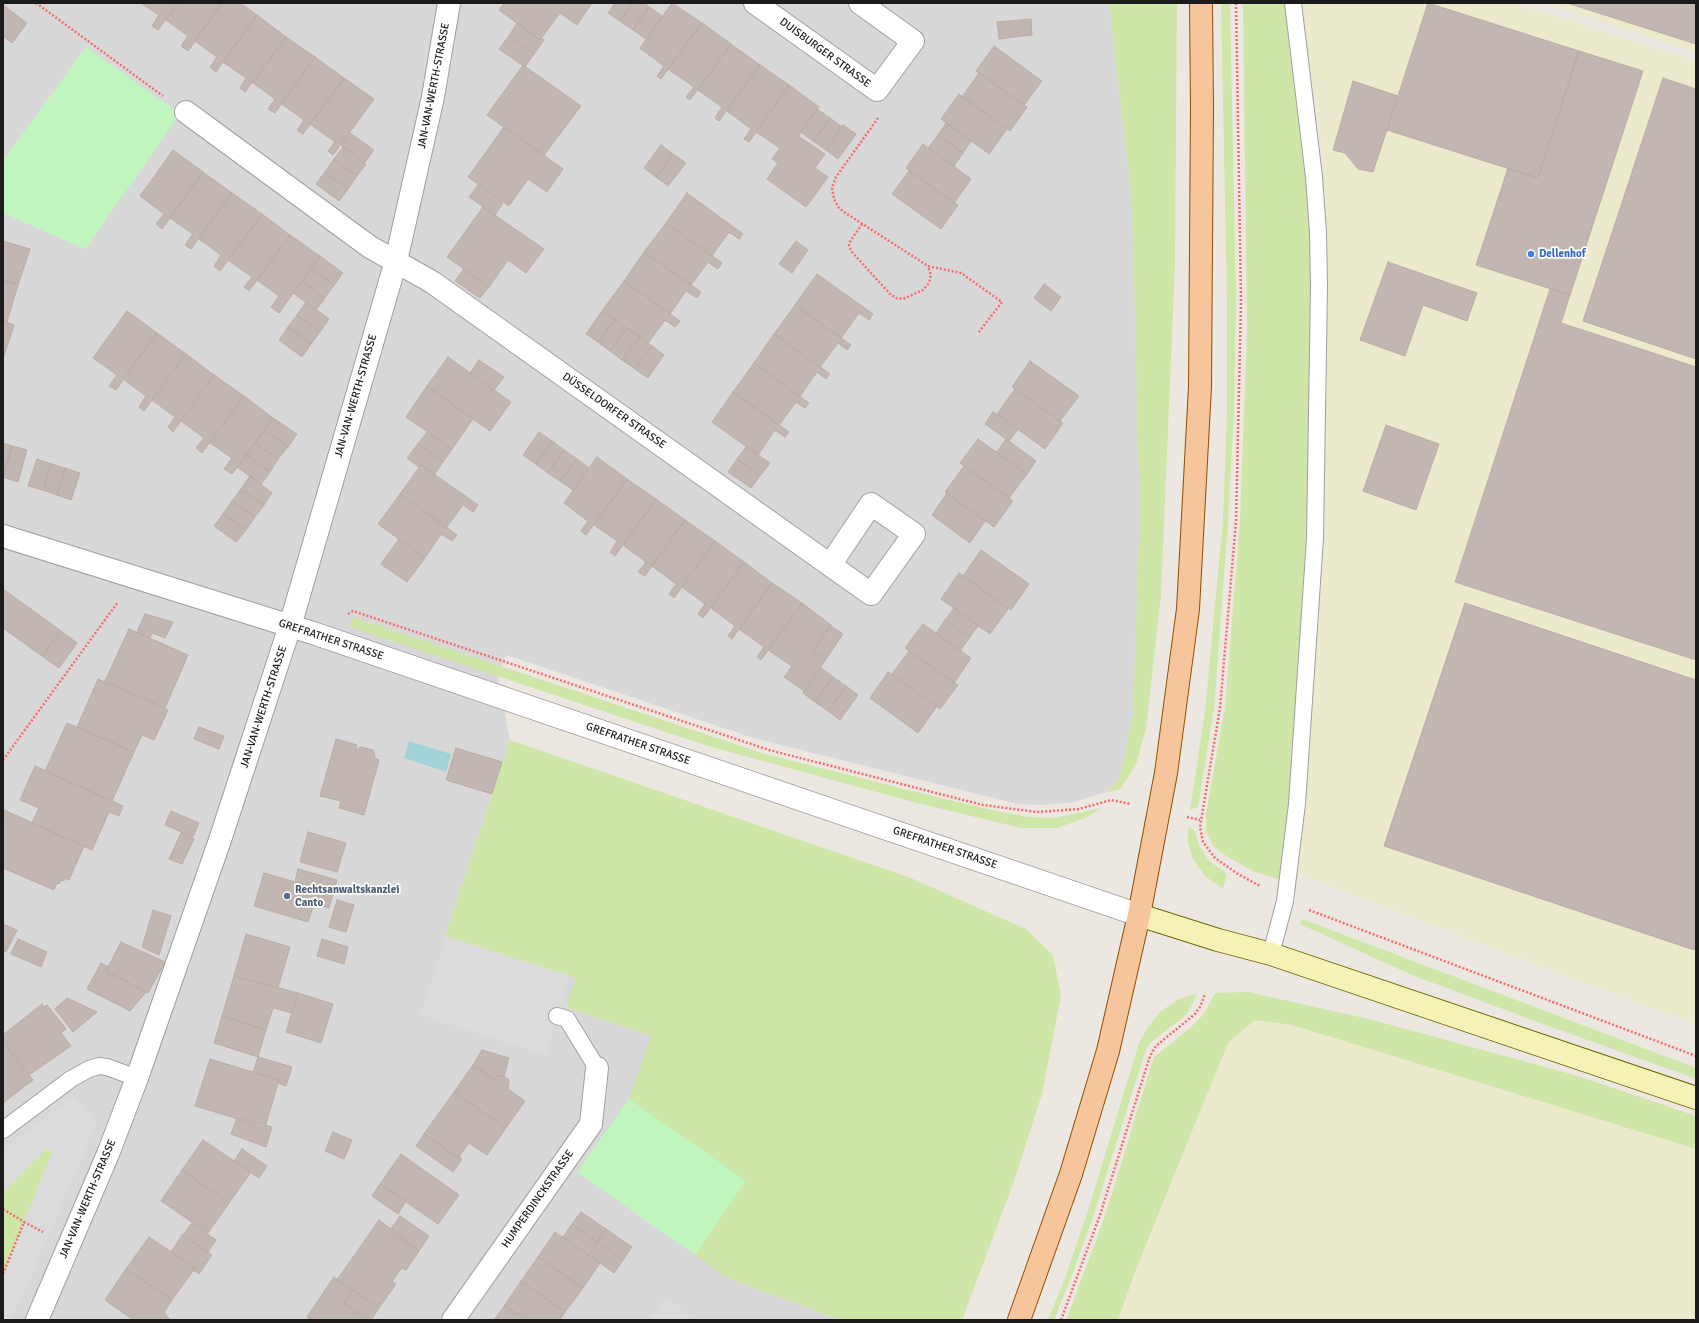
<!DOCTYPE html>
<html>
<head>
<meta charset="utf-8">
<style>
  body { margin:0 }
  #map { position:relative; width:1699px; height:1323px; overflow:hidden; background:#ede7e1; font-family:Signika,sans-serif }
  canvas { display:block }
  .frame { position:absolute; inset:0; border:4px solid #1b1b1b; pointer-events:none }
</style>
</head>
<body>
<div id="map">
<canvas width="1699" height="1323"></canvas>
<div class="frame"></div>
</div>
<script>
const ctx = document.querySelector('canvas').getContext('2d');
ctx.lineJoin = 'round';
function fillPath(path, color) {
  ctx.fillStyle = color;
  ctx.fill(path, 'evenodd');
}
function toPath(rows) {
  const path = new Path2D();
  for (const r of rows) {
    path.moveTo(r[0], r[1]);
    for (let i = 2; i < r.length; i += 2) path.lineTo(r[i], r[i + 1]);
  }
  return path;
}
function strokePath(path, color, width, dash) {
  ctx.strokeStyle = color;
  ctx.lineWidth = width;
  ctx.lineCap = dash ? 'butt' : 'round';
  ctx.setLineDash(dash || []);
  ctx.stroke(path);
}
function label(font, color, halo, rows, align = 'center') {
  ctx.font = font + ' Signika,sans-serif';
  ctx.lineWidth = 3.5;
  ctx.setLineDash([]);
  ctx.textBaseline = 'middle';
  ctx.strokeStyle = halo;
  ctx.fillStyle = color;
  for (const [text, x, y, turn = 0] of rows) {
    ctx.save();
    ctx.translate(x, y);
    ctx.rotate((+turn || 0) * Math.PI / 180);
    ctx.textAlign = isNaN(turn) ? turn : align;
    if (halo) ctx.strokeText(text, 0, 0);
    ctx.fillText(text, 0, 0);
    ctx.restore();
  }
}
fillPath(toPath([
  [3,3,1109,3,1132,202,1140,513,1133,714,1123,763,1118,781,1103,793,1074,802,1045,805,1017,804,753,738,506,655,498,676,510,740,445,936,577,978,566,1007,651,1036,746,1181,728,1278,841,1320,3,1320]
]), '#d9d8d8');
fillPath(toPath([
  [1300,3,1513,3,1696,61,1696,1025,1298,874,1325,540,1327,240,1322,146],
  [1543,3,1696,3,1696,52],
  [1255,1020,1292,1025,1696,1149,1696,1320,1118,1320,1136,1269,1228,1043]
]), '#ebeacd');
fillPath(toPath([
  [1109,3,1177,3,1175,264,1161,595,1146,728,1136,765,1120,789,1103,793,1118,781,1123,763,1133,714,1140,513,1132,202],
  [1221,3,1230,3,1236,300,1234,410,1228,522,1214,708,1198,807,1190,810,1205,712,1223,521,1227,411,1227,302],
  [1243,3,1286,3,1307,172,1312,239,1311,386,1306,547,1287,832,1279,879,1255,872,1229,858,1214,847,1206,832,1206,813,1225,708,1240,521,1247,332],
  [353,617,765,754,916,792,983,808,1028,817,1055,818,1101,808,1085,818,1057,828,1021,828,917,803,708,746,361,631,349,626],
  [510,740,911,878,1026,929,1053,955,1061,996,1042,1094,1013,1184,962,1320,841,1320,728,1278,695,1255,746,1181,629,1099,651,1036,566,1007,576,978,445,936],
  [1188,827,1195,831,1199,845,1208,860,1227,874,1223,889,1205,876,1193,859,1188,843],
  [1302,919,1696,1068,1696,1076,1694,1078,1540,1023,1412,975,1300,924],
  [1248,992,1373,1020,1578,1076,1696,1116,1696,1149,1292,1025,1255,1020,1228,1043,1136,1269,1118,1320,1066,1320,1104,1219,1154,1057,1190,1028,1204,1014,1215,993],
  [1197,993,1191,1007,1185,1016,1151,1042,1146,1049,1094,1214,1070,1280,1054,1320,1048,1320,1065,1278,1088,1211,1139,1043,1148,1027,1160,1012,1177,1000],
  [46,1149,52,1152,3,1274,3,1193]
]), '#cee6a8');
fillPath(toPath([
  [86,47,180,114,85,249,3,213,3,161],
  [629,1099,746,1181,695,1255,577,1172]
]), '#c0f6be');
fillPath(toPath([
  [446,937,570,976,545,1055,421,1015],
  [73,1097,97,1123,24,1293,8,1320,3,1320,3,1274,52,1152,46,1149,3,1193,3,1150],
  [665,1298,691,1315,687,1320,649,1320]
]), '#dbdbdb');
fillPath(toPath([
  [409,741,451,754,446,772,404,758]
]), '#a3d3d9');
const building = toPath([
  [141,3,178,3,158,30,152,26,159,15,141,3],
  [178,3,222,3,188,51,181,46,188,36,166,20,178,3],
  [222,3,240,3,257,15,216,72,210,67,217,57,195,41,222,3],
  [504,3,592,3,577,25,560,13,540,40,499,10,504,3],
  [615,3,633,3,620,21,608,13,615,3],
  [633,3,644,3,649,7,633,30,620,21,633,3],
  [672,3,702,23,661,79,657,76,664,66,640,48,672,3],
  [1428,3,1579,51,1538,178,1387,130,1428,3],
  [1567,3,1696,3,1696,44,1567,3],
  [3,5,27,23,12,43,3,36,3,5],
  [649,7,662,16,646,39,633,30,649,7],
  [257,15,286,37,245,92,240,88,246,78,223,62,257,15],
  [1031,19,1032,35,999,39,997,22,1031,19],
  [517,23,540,40,541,38,544,40,534,54,509,36,517,23],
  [702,23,731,44,690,100,686,97,694,87,668,69,702,23],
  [509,36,534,54,525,67,499,49,509,36],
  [286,37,315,57,275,113,268,109,275,99,253,83,286,37],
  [731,44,760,65,719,121,715,118,722,107,698,90,731,44],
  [994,46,1042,81,1024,105,976,71,994,46],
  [1579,51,1643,71,1570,295,1476,265,1508,168,1538,178,1579,51],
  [315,57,344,78,303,134,297,130,304,120,282,104,315,57],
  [523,65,581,106,544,155,487,115,523,65],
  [760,65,789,85,749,142,744,139,751,129,727,111,760,65],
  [979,73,1027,107,1010,131,962,97,979,73],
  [344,78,374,99,333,155,328,151,335,142,310,124,344,78],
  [1663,78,1696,89,1696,359,1583,321,1663,78],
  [1353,81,1398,96,1373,172,1358,169,1345,153,1333,150,1353,81],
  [789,85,819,107,798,136,825,154,815,168,828,177,806,207,767,179,778,163,772,159,780,148,756,132,789,85],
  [959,94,1007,129,989,154,941,119,959,94],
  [817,109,830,118,813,141,801,132,817,109],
  [830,118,842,127,826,150,813,141,830,118],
  [946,123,971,141,963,153,938,135,946,123],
  [843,125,856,134,838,159,826,150,843,125],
  [504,127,563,169,547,192,528,179,509,206,468,177,504,127],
  [350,133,374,150,365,162,341,145,350,133],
  [938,135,963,153,954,166,928,148,938,135],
  [923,144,971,179,954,203,906,168,923,144],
  [661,145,673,154,656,177,644,168,661,145],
  [343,147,366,164,357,176,334,159,343,147],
  [173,150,203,172,162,229,156,224,164,214,140,196,173,150],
  [673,154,686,163,668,186,656,177,673,154],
  [334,159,357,176,348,189,325,172,334,159],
  [909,171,958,205,941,229,892,194,909,171],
  [203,172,232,193,191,249,185,245,193,234,170,218,203,172],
  [325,172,348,189,339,201,316,184,325,172],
  [478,185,503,203,495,215,469,197,478,185],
  [232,193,262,214,220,271,214,266,221,255,199,239,232,193],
  [687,193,743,234,739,239,729,232,712,256,666,223,687,193],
  [483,207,544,249,526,273,508,260,489,287,447,257,483,207],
  [262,214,290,235,249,291,244,287,252,277,228,260,262,214],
  [666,223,722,263,718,269,708,262,691,285,644,252,666,223],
  [290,235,320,256,279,313,271,307,279,296,257,280,290,235],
  [3,241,30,249,18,285,3,280,3,241],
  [796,241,808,250,792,273,779,264,796,241],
  [644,252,701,292,697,298,686,291,670,314,624,281,644,252],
  [320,256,343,273,334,285,311,268,320,256],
  [1388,262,1477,293,1467,321,1423,305,1405,356,1360,340,1388,262],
  [311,268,334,285,325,298,302,281,311,268],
  [464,269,489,287,480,298,455,281,464,269],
  [817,274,873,314,869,320,859,313,841,338,795,305,817,274],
  [3,280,18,285,7,322,3,321,3,280],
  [302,281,325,298,316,310,293,293,302,281],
  [624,281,680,321,675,327,665,320,648,343,602,311,624,281],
  [1044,284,1061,297,1051,311,1034,298,1044,284],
  [1550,289,1570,295,1561,323,1696,367,1696,660,1455,582,1550,289],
  [306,302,329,319,320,332,297,315,306,302],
  [795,305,851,345,847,350,838,343,820,367,774,334,795,305],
  [127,311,157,333,116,390,109,386,117,375,93,358,127,311],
  [602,311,615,319,598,342,586,334,602,311],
  [297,315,320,332,311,344,288,327,297,315],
  [615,319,627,328,610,351,598,342,615,319],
  [3,321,14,325,3,359,3,321],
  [288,327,311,344,302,357,279,340,288,327],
  [627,328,639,337,622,360,610,351,627,328],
  [157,333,186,354,144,411,139,407,146,396,123,379,157,333],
  [774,334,830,374,826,379,817,372,800,396,754,363,774,334],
  [639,337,652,346,635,369,622,360,639,337],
  [652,346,664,355,648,378,635,369,652,346],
  [186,354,214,375,173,432,168,427,175,417,152,400,186,354],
  [448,357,511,402,490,431,427,386,448,357],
  [479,360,504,377,494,390,470,373,479,360],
  [1030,361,1079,396,1060,421,1012,387,1030,361],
  [754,363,809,403,805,408,796,402,779,425,733,392,754,363],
  [214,375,244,396,202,453,196,448,204,438,181,421,214,375],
  [427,386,473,419,452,449,406,417,427,386],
  [1015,389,1063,423,1045,449,997,414,1015,389],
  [733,392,789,432,785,437,775,430,758,455,712,422,733,392],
  [244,396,273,418,232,474,224,469,232,458,210,443,244,396],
  [993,412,1018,429,1009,441,985,424,993,412],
  [273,418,297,434,288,447,264,430,273,418],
  [1386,425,1439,444,1416,510,1363,491,1386,425],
  [264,430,288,447,278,459,255,443,264,430],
  [427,432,452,449,443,462,418,444,427,432],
  [539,432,552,441,536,464,523,455,539,432],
  [978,439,1027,474,1009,498,960,463,978,439],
  [1006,439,1036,461,1027,474,997,452,1006,439],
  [552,441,564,450,548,473,536,464,552,441],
  [3,443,12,446,3,476,3,443],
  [255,443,278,459,270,472,246,455,255,443],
  [418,444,443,462,434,475,421,465,419,467,407,458,418,444],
  [12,446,27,450,18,482,3,477,12,446],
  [746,447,770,463,760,476,737,459,746,447],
  [564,450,577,459,560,481,548,473,564,450],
  [246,455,270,472,261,484,237,467,246,455],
  [597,457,627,479,586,535,581,531,588,521,564,503,597,457],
  [37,459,51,464,43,490,28,486,37,459],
  [577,459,589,468,573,490,560,481,577,459],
  [737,459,760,476,751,488,728,472,737,459],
  [51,464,65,468,57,495,43,490,51,464],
  [421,465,478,505,473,512,463,505,446,528,400,494,421,465],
  [964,466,1013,501,994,527,945,492,964,466],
  [65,468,80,473,71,500,57,495,65,468],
  [250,476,272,493,264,505,241,489,250,476],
  [627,479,656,499,615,556,610,552,617,541,594,525,627,479],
  [241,489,264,505,255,517,232,501,241,489],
  [947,493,985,521,970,543,932,515,947,493],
  [400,494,457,535,452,541,441,534,425,558,378,524,400,494],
  [656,499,685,520,645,576,638,572,646,562,623,545,656,499],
  [232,501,255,517,246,530,223,514,232,501],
  [223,514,246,530,236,542,214,526,223,514],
  [685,520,715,541,674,598,669,594,676,584,652,566,685,520],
  [399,539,425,558,407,582,381,564,399,539],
  [715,541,744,562,703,618,698,614,705,604,682,587,715,541],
  [981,550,1029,584,1011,610,963,576,981,550],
  [744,562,772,583,732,639,728,636,735,626,711,608,744,562],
  [959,573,1008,609,990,634,941,599,959,573],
  [772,583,802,603,761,660,757,657,764,647,739,629,772,583],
  [3,589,61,631,42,656,3,628,3,589],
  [802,603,831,625,813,650,826,659,804,691,784,677,792,666,768,650,802,603],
  [1465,603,1696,680,1696,944,1694,950,1384,846,1465,603],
  [954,608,978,626,970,637,945,620,954,608],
  [145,614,173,622,165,638,152,633,150,638,137,632,145,614],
  [945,620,970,637,960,651,936,633,945,620],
  [923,624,971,658,954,683,905,648,923,624],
  [831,626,843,634,826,659,813,650,831,626],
  [129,629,188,655,165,708,105,681,129,629],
  [61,631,77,643,59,668,42,656,61,631],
  [909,651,958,685,940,709,892,674,909,651],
  [821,668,833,677,815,702,803,693,821,668],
  [888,672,937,706,918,733,870,698,888,672],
  [833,677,846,686,828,711,815,702,833,677],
  [98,679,168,710,154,740,142,735,134,752,77,727,98,679],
  [846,686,858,695,840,720,828,711,846,686],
  [67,723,134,752,112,801,45,771,67,723],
  [199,727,224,736,219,749,194,739,199,727],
  [336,739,357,745,355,750,361,747,373,750,375,756,374,758,379,760,364,815,339,808,341,801,320,796,336,739],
  [456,748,502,762,492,794,446,780,456,748],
  [35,766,123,806,119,816,109,812,92,850,32,823,39,808,20,800,35,766],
  [4,810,84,846,69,880,65,878,64,881,61,880,59,884,57,883,54,890,3,868,4,810],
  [171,811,199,823,193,837,165,825,171,811],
  [308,832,346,843,337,872,300,862,308,832],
  [181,833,194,839,182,864,169,859,181,833],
  [298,869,337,880,329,908,314,903,319,889,295,882,298,869],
  [264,873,319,889,308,922,254,906,264,873],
  [337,900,354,905,346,932,329,927,337,900],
  [153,910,171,916,159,955,142,947,153,910],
  [3,924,17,930,6,952,3,950,3,924],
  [246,934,290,947,278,988,234,976,246,934],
  [18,939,47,952,41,967,11,954,18,939],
  [322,939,348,947,344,964,317,956,322,939],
  [121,942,165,962,148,993,106,971,121,942],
  [101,963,108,967,106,971,146,992,130,1011,87,989,101,963],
  [234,976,298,993,292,1013,273,1008,266,1030,222,1016,234,976],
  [298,993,333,1004,321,1043,286,1032,298,993],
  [67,998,97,1012,73,1032,55,1009,67,998],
  [42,1004,44,1007,47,1005,66,1029,61,1033,71,1046,29,1075,3,1042,3,1035,42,1004],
  [222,1016,266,1030,258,1057,214,1043,222,1016],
  [3,1042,33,1080,3,1103,3,1042],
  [482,1050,509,1058,504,1076,498,1075,494,1079,473,1065,482,1050],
  [258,1057,292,1067,286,1086,278,1083,279,1080,253,1072,258,1057],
  [210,1059,279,1080,265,1127,195,1106,210,1059],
  [473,1065,494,1079,499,1075,505,1077,509,1080,508,1089,525,1101,506,1128,454,1092,473,1065],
  [454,1092,506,1128,487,1155,469,1143,458,1158,424,1134,454,1092],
  [237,1118,272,1127,266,1147,231,1134,237,1118],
  [333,1132,352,1140,344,1159,325,1151,333,1132],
  [424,1134,458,1158,459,1156,462,1159,453,1172,416,1146,424,1134],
  [203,1140,251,1172,229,1203,182,1170,203,1140],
  [242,1149,267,1166,259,1178,234,1161,242,1149],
  [401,1154,459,1195,438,1224,380,1184,401,1154],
  [182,1170,229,1203,208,1233,161,1201,182,1170],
  [380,1184,406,1201,398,1214,372,1196,380,1184],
  [581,1212,606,1229,597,1242,572,1224,581,1212],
  [400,1216,429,1236,419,1251,390,1230,400,1216],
  [379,1220,419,1251,406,1270,402,1268,392,1281,396,1284,379,1308,337,1280,379,1220],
  [192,1223,216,1240,208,1252,183,1235,192,1223],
  [572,1224,597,1242,589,1255,563,1237,572,1224],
  [606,1229,632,1247,623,1260,597,1242,606,1229],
  [555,1232,600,1263,583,1288,538,1257,555,1232],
  [182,1235,212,1255,199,1274,193,1270,195,1268,171,1252,182,1235],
  [149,1237,195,1268,172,1300,126,1269,149,1237],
  [597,1242,623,1260,614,1273,589,1255,597,1242],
  [538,1257,583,1288,565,1312,521,1281,538,1257],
  [126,1269,172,1300,164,1312,170,1320,133,1320,105,1300,126,1269],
  [334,1277,353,1290,344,1303,366,1320,311,1320,307,1317,334,1277],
  [521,1281,565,1312,560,1320,526,1320,505,1305,521,1281],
  [353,1290,379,1308,371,1320,368,1320,344,1303,353,1290],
  [505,1305,526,1320,494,1320,505,1305]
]);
fillPath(building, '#c1b6b1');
strokePath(building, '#bdaca4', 1);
const lane = toPath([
  [1271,954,1285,901,1297,804,1315,538,1319,286,1318,233,1314,177,1293,3],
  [557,1016,567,1019,597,1068],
  [3,1130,71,1079,89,1069,99,1066,107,1067,137,1078]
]);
const street = toPath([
  [755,3,877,90,913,41,860,3],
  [186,112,370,247,432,282,830,565,871,594,914,534,871,504,830,565],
  [3,536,313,633,1139,915],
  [37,1320,108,1154,137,1078,220,840,290,626,396,261,433,97,449,3],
  [453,1320,591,1124,597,1068]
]);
const secondary = toPath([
  [1139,915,1218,940,1271,954,1696,1098]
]);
const primary = toPath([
  [1019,1320,1071,1174,1108,1051,1139,915,1166,773,1188,609,1200,387,1202,107,1201,3]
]);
strokePath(lane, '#9f9f9f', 18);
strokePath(street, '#9f9f9f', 24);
strokePath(secondary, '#6c6b09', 24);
strokePath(primary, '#8d5006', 24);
strokePath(toPath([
  [36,3,163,96],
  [1236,3,1241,301,1236,521,1220,708,1200,827,1203,842,1215,858,1238,874,1260,886],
  [878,118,836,177,832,188,834,199,839,208,844,212,928,266,961,273,1002,302,979,332],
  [862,224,851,240,849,245,851,251,890,294,896,298,903,299,923,290,929,283,931,275,928,266],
  [348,614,353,611,769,750,983,805,1037,812,1079,809,1111,800,1131,804],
  [3,760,118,602],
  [1187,817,1200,820],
  [1309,910,1696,1056],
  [3,1209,24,1222],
  [3,1274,24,1222,43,1232],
  [1061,1320,1100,1215,1150,1056,1156,1046,1195,1014,1200,1007,1205,994]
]), '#f36b6d', 2.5, [2, 2]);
strokePath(lane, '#fff', 16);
strokePath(street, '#fff', 22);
strokePath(secondary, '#f6f2b6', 22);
strokePath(primary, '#f7c59b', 22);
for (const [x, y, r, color] of [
  [1531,254,4,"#3f7fe0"],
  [287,896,4,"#5c6f8a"]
]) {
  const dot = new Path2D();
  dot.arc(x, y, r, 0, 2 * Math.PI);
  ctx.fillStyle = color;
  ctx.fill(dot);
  strokePath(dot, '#fff', 1.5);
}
label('11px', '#1b1b1b', '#fff', [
  ["DUISBURGER STRASSE",825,53,36],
  ["JAN-VAN-WERTH-STRASSE",434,86,-79],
  ["JAN-VAN-WERTH-STRASSE",356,396,-74],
  ["DÜSSELDORFER STRASSE",614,411,35],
  ["GREFRATHER STRASSE",331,640,18],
  ["JAN-VAN-WERTH-STRASSE",264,707,-72],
  ["GREFRATHER STRASSE",638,744,19],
  ["GREFRATHER STRASSE",945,848,19],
  ["JAN-VAN-WERTH-STRASSE",88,1199,-67],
  ["HUMPERDINCKSTRASSE",538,1199,-55]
]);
label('bold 11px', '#366cbe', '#fff', [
  ["Dellenhof",1539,254]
], 'left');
label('bold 11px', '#4e5e75', '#fff', [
  ["Rechtsanwaltskanzlei",295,890],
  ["Canto",295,903]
], 'left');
</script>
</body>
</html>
